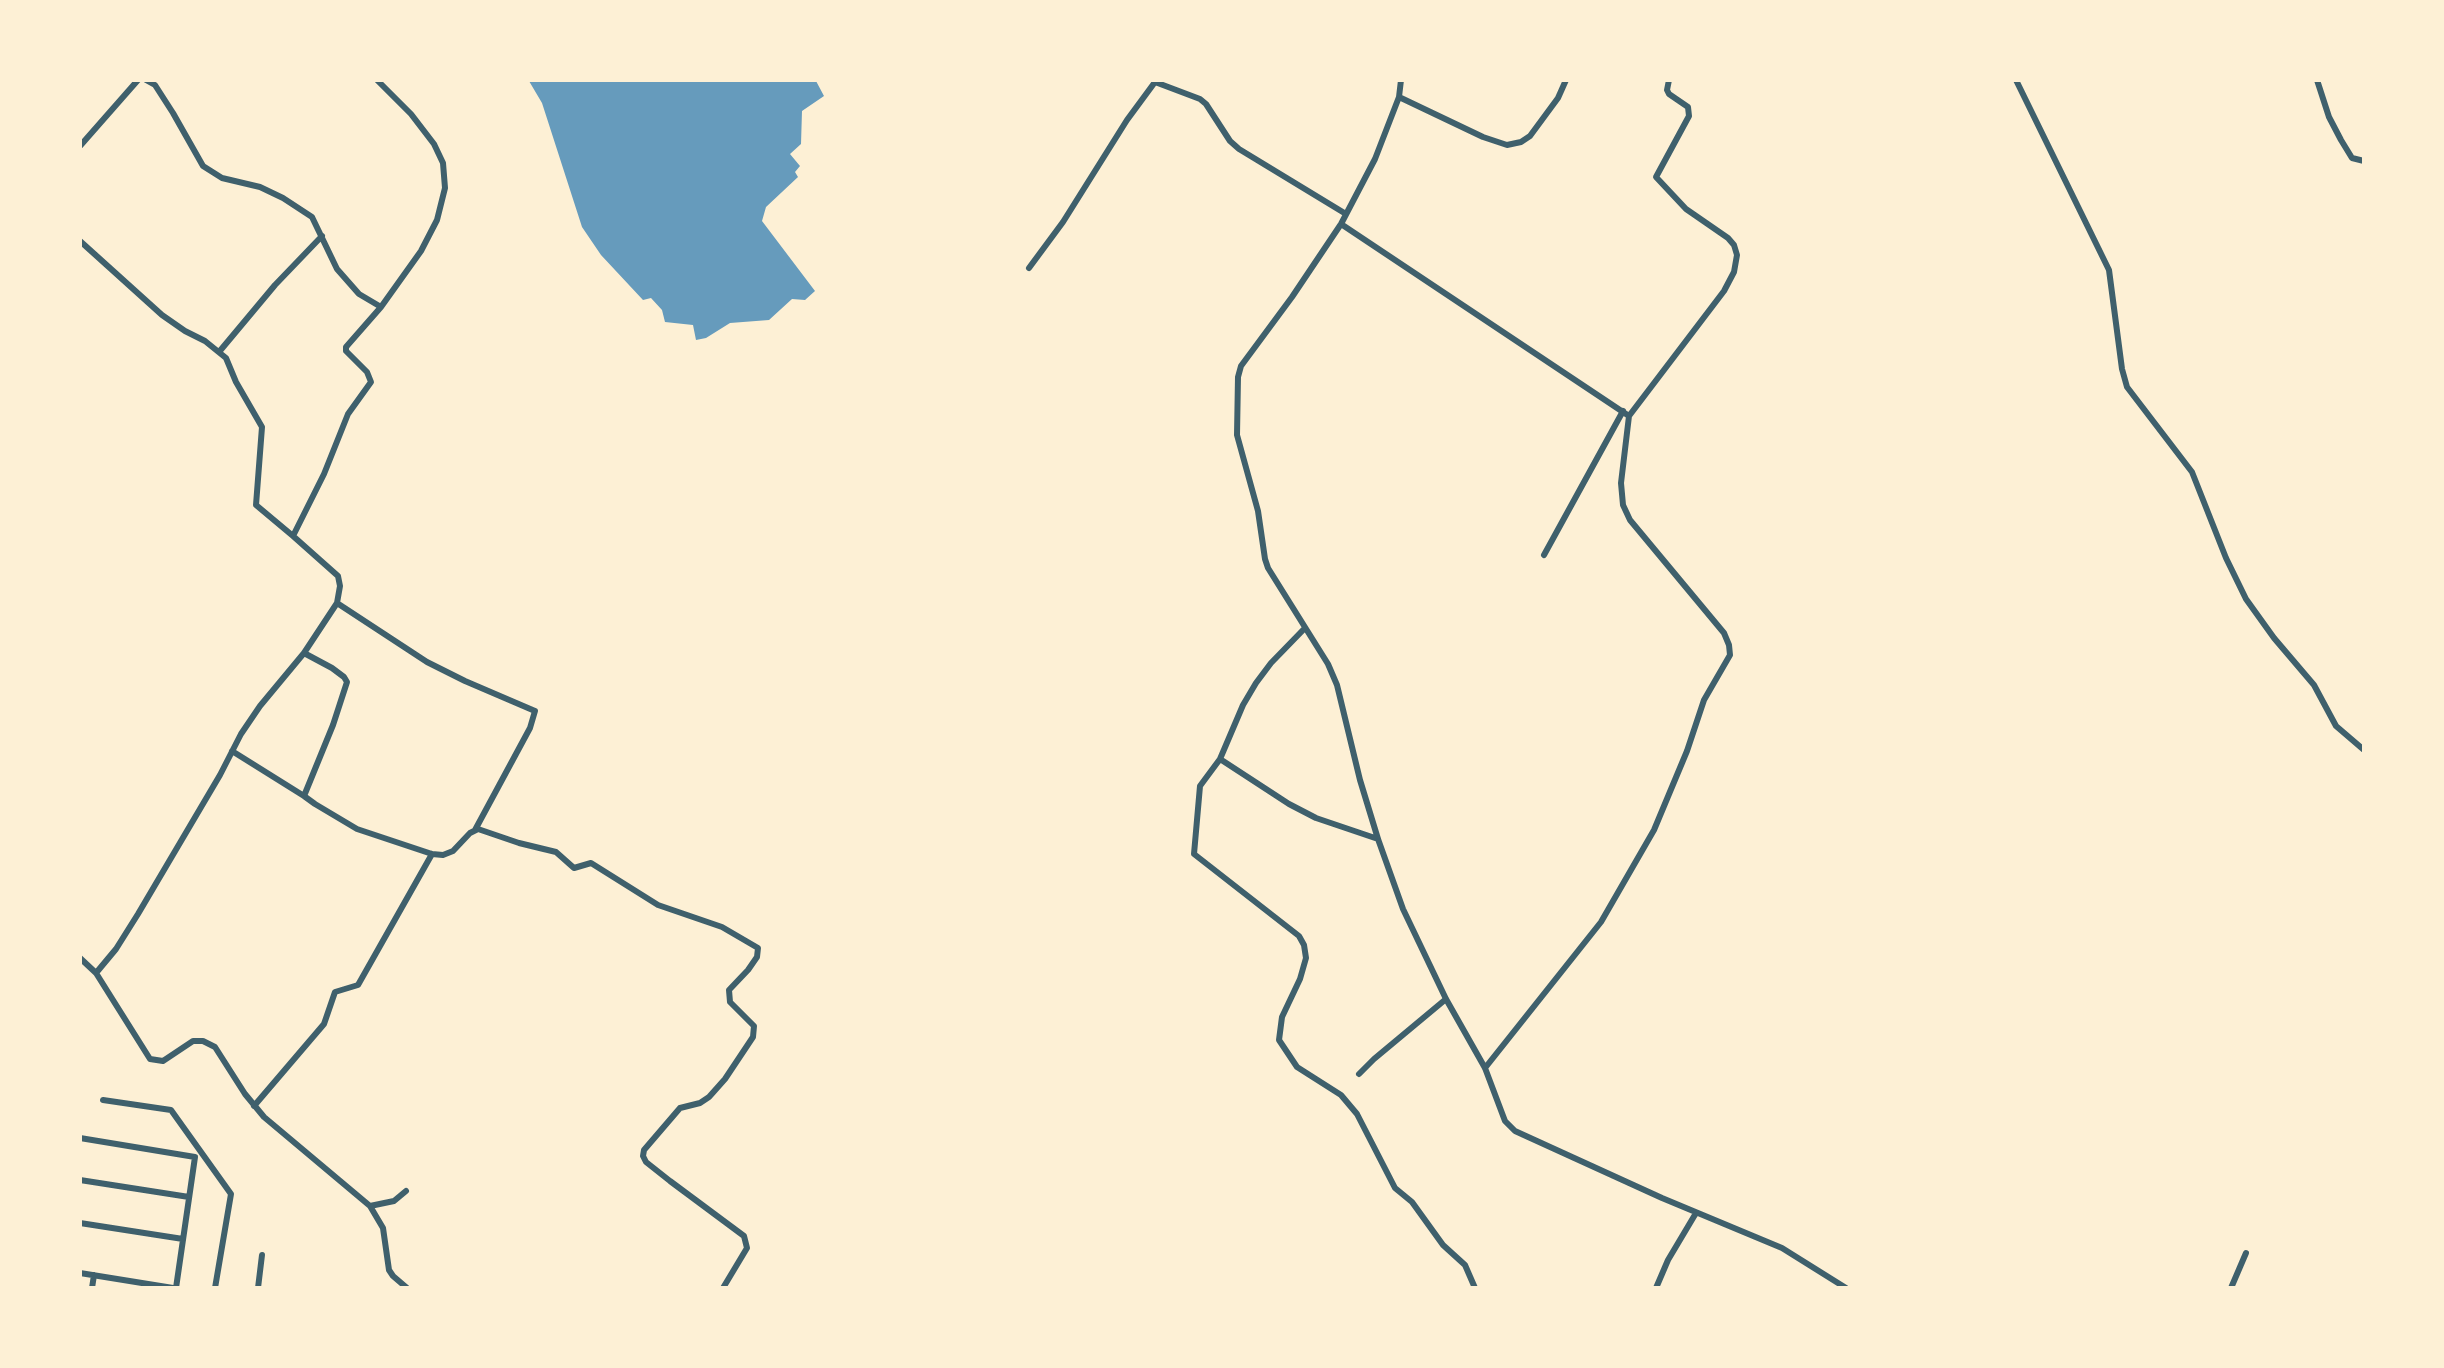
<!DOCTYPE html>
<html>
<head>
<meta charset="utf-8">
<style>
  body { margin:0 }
  #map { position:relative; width:2444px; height:1368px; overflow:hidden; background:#fdf0d5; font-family:Lato,sans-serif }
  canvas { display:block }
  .frame { position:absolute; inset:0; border:82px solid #fdf0d5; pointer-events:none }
</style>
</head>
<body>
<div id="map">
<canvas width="2444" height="1368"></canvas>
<div class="frame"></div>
</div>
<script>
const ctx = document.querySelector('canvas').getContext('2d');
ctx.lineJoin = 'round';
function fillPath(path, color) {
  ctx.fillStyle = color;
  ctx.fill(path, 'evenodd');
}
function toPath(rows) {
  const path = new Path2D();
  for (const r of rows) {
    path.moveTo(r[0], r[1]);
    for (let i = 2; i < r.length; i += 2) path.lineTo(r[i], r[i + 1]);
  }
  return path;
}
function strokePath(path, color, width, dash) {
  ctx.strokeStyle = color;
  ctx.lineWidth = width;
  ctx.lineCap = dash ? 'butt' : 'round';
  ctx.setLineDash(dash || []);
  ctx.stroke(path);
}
fillPath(toPath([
  [529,81,816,81,824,96,802,111,801,144,790,154,800,166,795,172,798,177,766,207,762,221,815,291,805,300,792,299,769,320,730,323,706,338,696,340,693,325,665,322,662,310,651,298,643,300,601,255,582,227,542,103]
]), '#669bbc');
strokePath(toPath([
  [146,80,155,85,173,113,203,166,222,178,260,187,283,198,312,217,337,269,359,294,381,307],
  [1401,80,1399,97,1375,159,1341,224,1292,297,1241,366,1238,377,1237,435,1258,511,1265,559,1268,568,1328,664,1337,685,1360,780,1378,839,1403,909,1446,999,1485,1068,1505,1121,1515,1131,1662,1198,1782,1248,1846,1288],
  [2016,80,2109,270,2122,369,2127,387,2192,472,2226,558,2246,599,2274,638,2314,685,2336,726,2364,750],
  [2317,80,2329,117,2341,140,2352,158,2364,161],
  [1399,97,1483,137,1507,145,1521,142,1530,136,1558,98,1566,80],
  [80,146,138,80],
  [1341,224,1629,416],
  [80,241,162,315,185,331,205,341,226,358,236,382,262,427,256,505,293,536],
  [1029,268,1063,222,1127,120,1155,82,1200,99,1206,104,1230,141,1239,149,1346,214],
  [219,352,275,285,322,236],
  [1544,555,1623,411],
  [337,603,427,662,465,681,535,711,530,728,475,830],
  [1305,628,1271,663,1256,683,1243,705,1220,759,1200,786,1194,854,1299,936,1304,945,1306,958,1300,979,1282,1017,1279,1040,1297,1067,1341,1095,1357,1114,1395,1188,1412,1202,1443,1245,1465,1265,1475,1288],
  [304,653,332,668,344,677,347,682,333,725,304,796,315,804,357,829,432,854,443,855,453,851,470,833,478,829,519,843,556,852,574,868,591,863,658,905,722,927,758,948,757,957,748,970,729,990,730,1002,754,1026,753,1037,725,1079,709,1097,700,1103,680,1108,644,1150,643,1156,646,1162,670,1181,744,1236,747,1248,723,1288],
  [232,751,304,796],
  [1220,759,1289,804,1316,818,1378,839],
  [80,958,96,973,150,1059,163,1061,193,1041,203,1041,215,1047,245,1094,264,1117,370,1206,383,1228,389,1270,393,1276,407,1288],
  [96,973,116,949,138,914,220,775,241,734,260,706,304,653,337,603,340,586,338,576,293,536,324,474,348,414,371,382,367,372,346,351,346,347,381,307,421,251,437,220,445,188,443,163,434,144,411,114,377,80],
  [1485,1068,1601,922,1654,830,1687,751,1704,700,1730,655,1729,645,1724,633,1630,520,1623,505,1621,483,1629,416,1724,291,1734,272,1737,255,1734,245,1728,238,1686,209,1656,177,1689,116,1688,107,1669,94,1667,90,1669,80],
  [1359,1074,1374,1059,1446,999],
  [103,1100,171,1110,231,1194,215,1288],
  [254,1106,324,1024,335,992,358,985,432,854],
  [80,1138,195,1157,176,1288],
  [80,1180,189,1197],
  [370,1206,394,1201,406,1191],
  [80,1223,183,1239],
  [80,1273,173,1288],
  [92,1288,94,1275],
  [258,1288,262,1255],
  [1656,1288,1668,1260,1696,1213],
  [2231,1288,2246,1253]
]), '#3f606c', 6);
</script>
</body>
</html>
